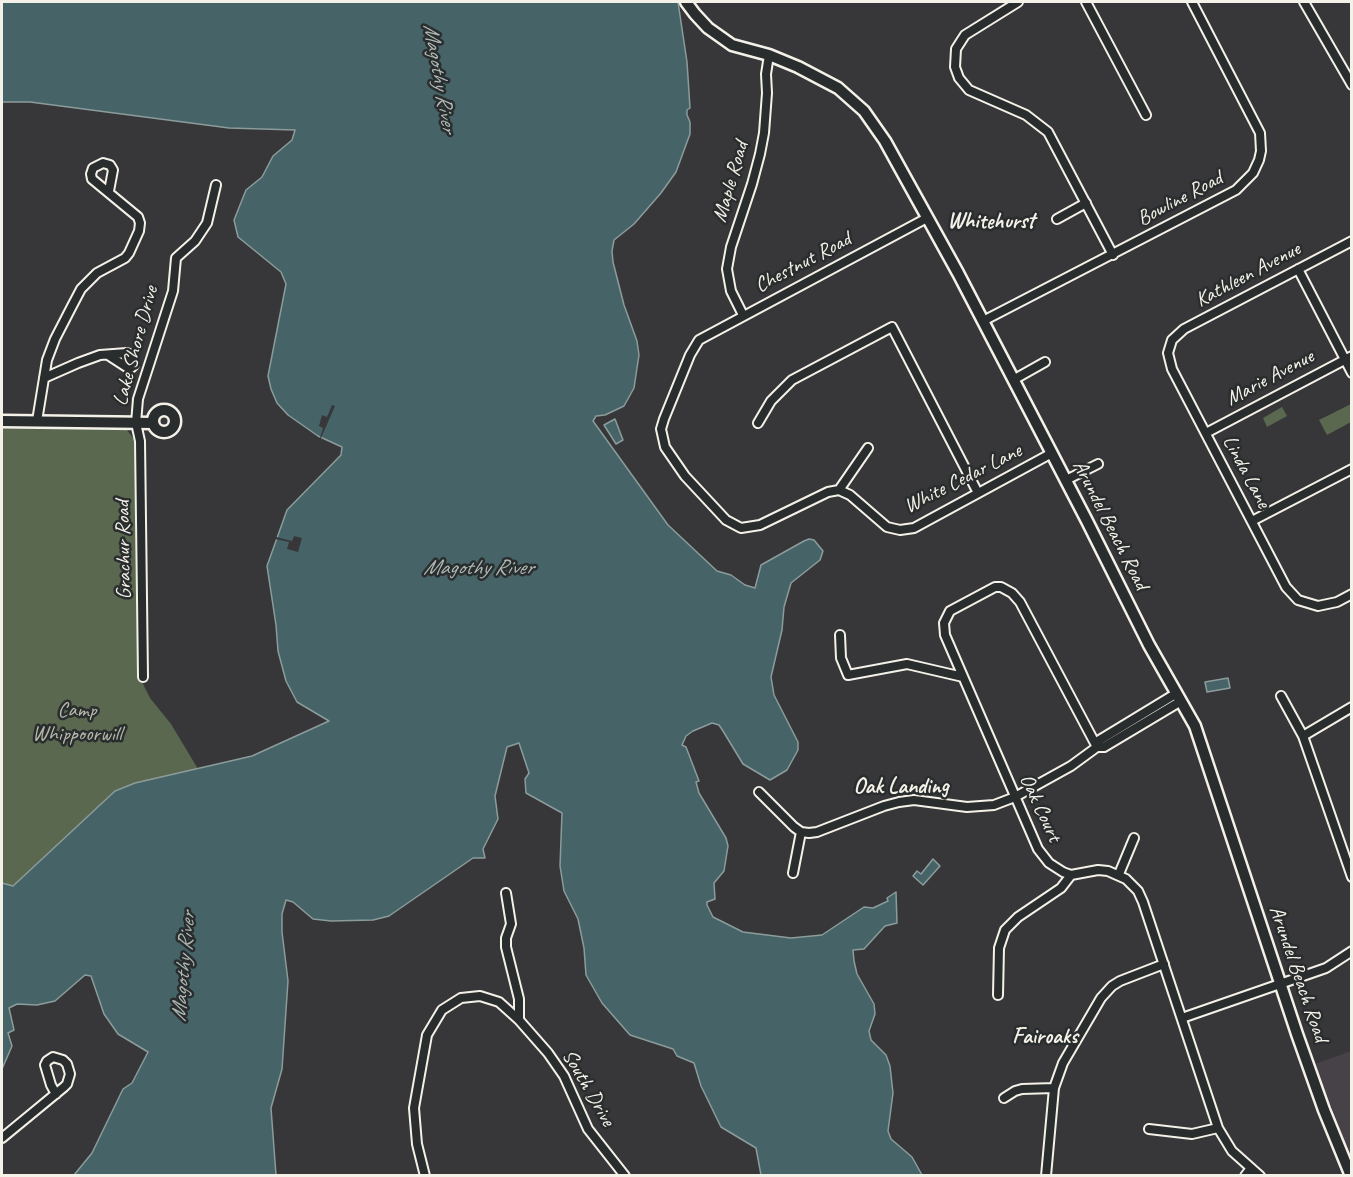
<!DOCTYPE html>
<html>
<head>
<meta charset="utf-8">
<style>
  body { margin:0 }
  #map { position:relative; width:1353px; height:1177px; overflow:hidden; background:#37373a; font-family:Caveat,sans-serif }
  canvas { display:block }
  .frame { position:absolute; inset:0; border:3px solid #f4f1e8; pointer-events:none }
</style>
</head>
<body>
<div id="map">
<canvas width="1353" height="1177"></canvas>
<div class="frame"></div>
</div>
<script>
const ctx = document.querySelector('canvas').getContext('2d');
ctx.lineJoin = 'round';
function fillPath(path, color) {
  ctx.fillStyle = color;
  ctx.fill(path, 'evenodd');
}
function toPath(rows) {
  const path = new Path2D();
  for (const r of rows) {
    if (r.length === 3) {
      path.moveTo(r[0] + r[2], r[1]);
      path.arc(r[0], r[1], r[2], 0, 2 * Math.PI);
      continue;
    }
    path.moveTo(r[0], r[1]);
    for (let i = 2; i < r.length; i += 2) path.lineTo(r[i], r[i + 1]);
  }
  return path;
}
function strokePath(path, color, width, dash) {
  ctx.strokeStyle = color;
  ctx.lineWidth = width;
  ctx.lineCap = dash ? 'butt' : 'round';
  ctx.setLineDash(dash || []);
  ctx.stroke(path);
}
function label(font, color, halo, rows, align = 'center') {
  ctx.font = font + ' Caveat,sans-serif';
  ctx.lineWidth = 5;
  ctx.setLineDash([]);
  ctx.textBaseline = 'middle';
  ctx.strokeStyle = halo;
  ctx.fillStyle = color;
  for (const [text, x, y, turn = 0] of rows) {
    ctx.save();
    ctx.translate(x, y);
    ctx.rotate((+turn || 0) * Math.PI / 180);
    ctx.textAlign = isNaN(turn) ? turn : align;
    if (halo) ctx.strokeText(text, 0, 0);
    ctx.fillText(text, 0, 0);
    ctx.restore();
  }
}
fillPath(toPath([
  [1351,1051,1352,1051,1351,1159,1315,1064]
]), '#474248');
fillPath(toPath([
  [1351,404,1351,422,1327,435,1319,420],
  [1282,407,1287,416,1267,427,1263,418],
  [2,425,127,430,138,445,140,627,138,669,141,680,150,698,171,724,198,769,135,783,116,790,13,886,2,883]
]), '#5a6850');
const water = toPath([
  [2,2,678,2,687,62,690,108,687,110,687,115,690,122,690,134,676,172,661,193,634,224,614,240,612,251,613,262,624,305,637,341,639,355,637,368,634,388,624,406,605,415,596,416,593,421,668,525,717,571,731,575,745,585,755,588,761,565,804,541,809,539,814,540,823,551,820,560,791,583,784,607,782,630,771,677,774,695,798,742,798,750,787,770,770,780,743,764,723,731,719,725,712,723,693,731,686,736,682,745,686,747,699,781,696,782,699,793,726,838,728,846,724,871,714,883,715,899,707,902,707,905,713,917,743,932,791,938,822,935,864,907,873,908,888,901,887,898,896,892,897,923,885,926,864,949,853,950,854,961,857,974,874,1004,875,1014,869,1031,871,1040,886,1055,890,1066,893,1093,888,1131,891,1139,912,1157,922,1175,761,1175,756,1148,721,1127,701,1086,694,1063,677,1056,673,1049,630,1035,602,1003,586,975,584,948,578,919,564,891,560,866,562,813,526,793,525,779,529,773,519,743,507,747,495,796,498,819,483,849,485,858,473,858,389,916,373,920,331,921,313,919,293,902,286,900,282,914,282,932,288,981,282,1069,271,1108,276,1175,74,1175,92,1153,123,1089,132,1083,148,1052,118,1034,104,1014,91,976,85,975,55,1001,37,1005,17,1004,9,1008,14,1030,8,1033,12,1046,2,1069,2,883,13,886,115,791,135,783,252,756,329,721,297,702,286,681,278,651,276,625,267,566,287,510,341,455,342,447,318,436,288,415,277,403,271,389,268,376,286,284,281,272,238,237,234,220,246,190,262,177,273,156,292,140,295,130,229,128,30,102,2,102,2,2],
  [615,419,623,440,616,444,604,425,615,419],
  [1228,678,1230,688,1207,692,1205,682,1228,678],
  [933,859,940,866,923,885,913,876,917,871,921,874,933,859]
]);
fillPath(water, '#466468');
strokePath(water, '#8c9c9b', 1.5);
fillPath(toPath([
  [332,405,335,406,321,438,320,438,323,428,319,426,322,415,327,417],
  [294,536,302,538,298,552,287,549,289,542,275,539,276,537,292,541]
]), '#37373a');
const street = toPath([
  [1018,2,965,35,956,49,955,67,959,78,969,90,1026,115,1048,132,1113,255],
  [1086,2,1146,115],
  [1304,2,1352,85],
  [927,218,699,340,690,355,664,419,661,429,665,447,685,476,726,520,741,528,760,525,828,492,839,490,850,495,887,527,900,530,914,528,1052,453],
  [1057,219,1086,203],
  [1352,241,1184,329,1172,340,1168,353,1172,369,1286,587,1298,600,1318,606,1337,602,1352,594],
  [1298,269,1352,373],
  [743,315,731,291,727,269,731,247,752,184,760,154,764,133,767,93,766,74,769,55],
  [983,321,1236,190,1253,173,1259,160,1261,151,1260,133,1192,2],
  [44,378,78,363,100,355,127,353,132,355,134,365,131,368,128,368,108,355],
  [1013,380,1045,362],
  [37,421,47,360,55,339,71,308,81,289,97,273,125,258,129,253,139,231,140,223,138,217,92,179,91,174,93,168,103,163,110,165,113,170,109,191],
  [758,423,771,401,792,380,892,327,978,493],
  [1206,433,1352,356],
  [1066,480,1098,464],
  [839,490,868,448],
  [1252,521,1352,469],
  [840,635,841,658,848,675,907,664,963,677],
  [143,677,140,441,136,423,138,399,173,291,176,258,195,241,207,223,216,185],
  [1281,696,1303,736,1352,877],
  [1303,736,1352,707],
  [1097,747,1020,602,1012,593,1001,587,995,587,950,611,944,623,945,635,1038,849,1049,863,1063,872,1071,875,1098,870,1108,871,1126,879,1138,891,1143,902,1218,1128,1232,1151,1260,1176],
  [1097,747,1104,747,1181,701],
  [759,792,794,827,801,832,809,833,817,832,884,806,899,802,914,800,967,807,994,805,1015,797,1071,766,1097,747,1098,741,1177,693],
  [793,873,801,832],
  [1119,874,1134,838],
  [506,893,511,924,506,938,506,947,519,999,519,1020],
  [998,995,999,948,1005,930,1018,917,1061,888,1071,875],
  [1182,1018,1326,968,1352,951],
  [1004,1098,1015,1091,1022,1089,1054,1088],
  [1149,1129,1192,1134,1218,1128],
  [2,1138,64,1087,67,1084,70,1074,67,1064,63,1060,53,1057,47,1061,45,1065,51,1085,56,1094],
  [425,1176,417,1144,414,1108,427,1035,442,1010,461,998,480,996,499,1002,519,1020,548,1053,564,1076,588,1129,625,1176],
  [1046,1176,1054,1088,1063,1063,1101,998,1112,986,1120,981,1164,964],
  [1245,1176,1251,1168]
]);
const secondary = toPath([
  [686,2,695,14,708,28,732,45,769,55,798,67,838,88,864,111,885,141,958,273,1087,521,1149,645,1195,726,1297,1034,1324,1110,1351,1176],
  [164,421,11],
  [2,421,153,423]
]);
strokePath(street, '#f4f1e8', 12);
strokePath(secondary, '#f4f1e8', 15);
strokePath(street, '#2a2d2e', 8);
strokePath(secondary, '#2a2d2e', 10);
label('21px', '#f4f1e8', '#2a2d2e', [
  ["Maple Road",731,182,-74],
  ["Bowline Road",1180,199,-28],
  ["Chestnut Road",803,263,-28],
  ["Kathleen Avenue",1248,275,-28],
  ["Lake Shore Drive",136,346,-75],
  ["Marie Avenue",1270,378,-28],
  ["Linda Lane",1246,472,62],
  ["White Cedar Lane",963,479,-27],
  ["Arundel Beach Road",1110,525,63],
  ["Grachur Road",124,550,-91],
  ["Oak Court",1040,808,65],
  ["Arundel Beach Road",1298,974,71],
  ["South Drive",588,1088,60]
]);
label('21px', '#b6baab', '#2a2d2e', [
  ["Camp",77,710],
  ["Whippoorwill",77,734]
]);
label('italic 22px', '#aeb9b5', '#2a2d2e', [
  ["Magothy River",439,78,80],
  ["Magothy River",478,568],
  ["Magothy River",184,967,-85]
]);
label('bold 22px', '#f4f1e8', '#2a2d2e', [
  ["Whitehurst",991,222],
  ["Oak Landing",901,787],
  ["Fairoaks",1045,1037]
]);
</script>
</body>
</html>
